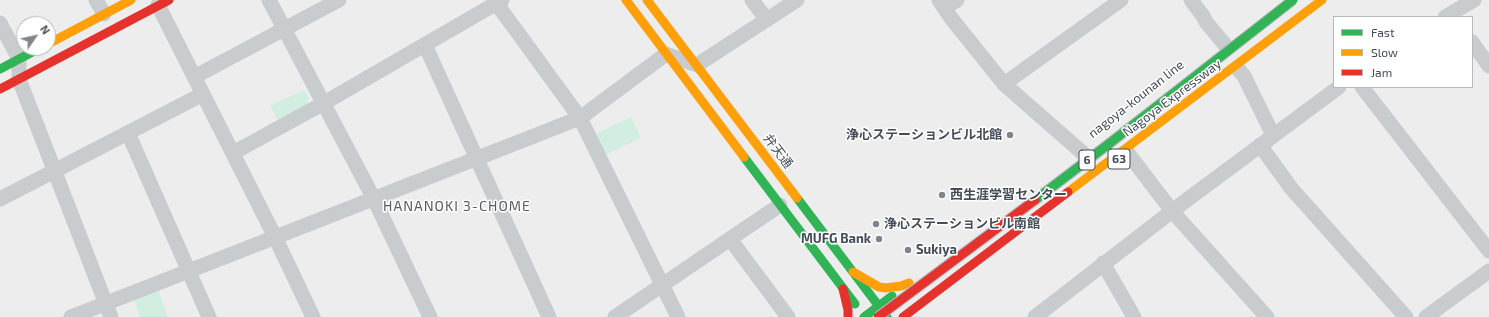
<!DOCTYPE html>
<html>
<head>
<meta charset="utf-8">
<style>
  body { margin:0 }
  #map { position:relative; width:1489px; height:317px; overflow:hidden; background:#eeeded; font-family:"Exo 2",sans-serif }
  canvas { display:block }
  .legend { position:absolute; left:1333px; top:16px; width:140px; height:72px; box-sizing:border-box; background:#fff; border:1px solid #b5b8bd; margin:0; padding:5px 7px; list-style:none; font-size:12px; color:#454d5a }
  .legend li { display:flex; align-items:center; gap:8px; height:20px }
  .legend b { width:20px; border:1px solid #b5b8bd }
  .north { position:absolute; left:16px; top:16px; width:40px; height:40px; box-sizing:border-box; background:#fff; border:1px solid #b5b8bd; border-radius:50%; rotate:56deg; font-size:11px; font-weight:700; line-height:16px; text-align:center; color:#454d5a }
  .north::after { content:''; display:block; margin:auto; width:14px; height:18px; background:#80858d; clip-path:polygon(50% 0,100% 100%,50% 72%,0 100%) }
</style>
</head>
<body>
<div id="map">
<canvas width="1489" height="317"></canvas>
<ul class="legend">
<li><b style="height:5px;background:#30b455"></b>Fast</li>
<li><b style="height:5px;background:#ff9f0a"></b>Slow</li>
<li><b style="height:5px;background:#e5322d"></b>Jam</li>
</ul>
<div class="north">N</div>
</div>
<script>
const ctx = document.querySelector('canvas').getContext('2d');
ctx.lineJoin = 'round';
function fillPath(path, color) {
  ctx.fillStyle = color;
  ctx.fill(path, 'evenodd');
}
function toPath(rows) {
  const path = new Path2D();
  for (const r of rows) {
    path.moveTo(r[0], r[1]);
    for (let i = 2; i < r.length; i += 2) path.lineTo(r[i], r[i + 1]);
  }
  return path;
}
function strokePath(path, color, width, dash) {
  ctx.strokeStyle = color;
  ctx.lineWidth = width;
  ctx.lineCap = dash ? 'butt' : 'round';
  ctx.setLineDash(dash || []);
  ctx.stroke(path);
}
function label(font, color, halo, rows, align = 'center') {
  ctx.font = font + ' "Exo 2","Noto Sans JP",sans-serif';
  ctx.lineWidth = 3;
  ctx.setLineDash([]);
  ctx.textBaseline = 'middle';
  ctx.strokeStyle = halo;
  ctx.fillStyle = color;
  for (const [text, x, y, turn = 0] of rows) {
    ctx.save();
    ctx.translate(x, y);
    ctx.rotate((+turn || 0) * Math.PI / 180);
    ctx.textAlign = isNaN(turn) ? turn : align;
    if (halo) ctx.strokeText(text, 0, 0);
    ctx.fillText(text, 0, 0);
    ctx.restore();
  }
}
fillPath(toPath([
  [305,90,309,99,306,105,278,120,270,105],
  [631,117,641,138,605,155,595,134],
  [158,289,168,317,140,317,134,299]
]), '#d1eee0');
strokePath(toPath([
  [96,0,104,14],
  [269,0,374,199,430,317],
  [494,0,580,118,678,317],
  [752,0,767,20],
  [939,0,951,18,1004,84,1085,155],
  [1191,0,1203,16,1206,22,1226,46],
  [158,5,275,237,313,317],
  [944,8,957,0],
  [1445,17,1474,0],
  [0,23,19,59,19,79,111,317],
  [1472,42,1489,66],
  [425,45,549,317],
  [1238,69,1244,76,1273,135],
  [194,77,339,0],
  [1004,84,1121,0],
  [1362,87,1489,251],
  [128,133,209,317],
  [1260,145,1291,188,1406,317],
  [1127,152,1172,211,1267,317],
  [233,153,324,103,502,0],
  [0,199,203,94],
  [730,239,788,317],
  [1103,263,1134,317],
  [71,317,580,118,666,54,697,65,797,0],
  [615,317,780,205],
  [1035,317,1180,205,1339,87],
  [1426,317,1489,271]
]), '#c9ccce', 15);
strokePath(toPath([
  [0,69,40,48],
  [744,157,855,304],
  [797,198,887,317],
  [864,317,892,296]
]), '#30b455', 9);
strokePath(toPath([
  [626,0,744,157],
  [647,0,797,198],
  [48,44,131,0],
  [1068,192,1322,0],
  [853,272,879,287,885,288,901,286,909,283]
]), '#ff9f0a', 9);
strokePath(toPath([
  [0,89,169,0],
  [843,289,848,310,848,317],
  [903,317,1068,192]
]), '#e5322d', 9);
const fastBridge = toPath([
  [1035,200,1110,143,1293,0]
]);
const jamBridge = toPath([
  [878,317,1035,200]
]);
strokePath(fastBridge, '#b3b6bd', 11, []);
strokePath(jamBridge, '#b3b6bd', 11, []);
strokePath(fastBridge, '#30b455', 9);
strokePath(jamBridge, '#e5322d', 9);
for (const [x, y, r, color] of [
  [1010,135,4,"#80858d"],
  [942,195,4,"#80858d"],
  [876,224,4,"#80858d"],
  [879,239,4,"#80858d"],
  [908,250,4,"#80858d"]
]) {
  const dot = new Path2D();
  dot.arc(x, y, r, 0, 2 * Math.PI);
  ctx.fillStyle = color;
  ctx.fill(dot);
  strokePath(dot, '#fff', 1.5);
}
for (const [x, y, w] of [
  [1119,159,22],
  [1087,160,16]
]) {
  const box = new Path2D();
  box.roundRect(x - w / 2, y - 10, w, 20, 3);
  ctx.fillStyle = '#fff';
  ctx.fill(box);
  strokePath(box, '#454d5a', 1);
}
label('bold 12px', '#454d5a', null, [
  ["63",1119,159],
  ["6",1087,160]
]);
label('13px', '#454d5a', '#fff', [
  ["Nagoya Expressway",1172,98,-37],
  ["nagoya-kounan line",1136,99,-38],
  ["弁天通",778,151,53]
]);
label('bold 13px', '#454d5a', '#fff', [
  ["浄心ステーションビル北館",1002,135,"right"],
  ["西生涯学習センター",950,195],
  ["浄心ステーションビル南館",884,224],
  ["MUFG Bank",871,239,"right"],
  ["Sukiya",916,250]
], 'left');
ctx.letterSpacing = '1px';
label('14px', '#595c62', '#fff', [
  ["HANANOKI 3-CHOME",457,206]
]);
ctx.letterSpacing = '0px';
</script>
</body>
</html>
